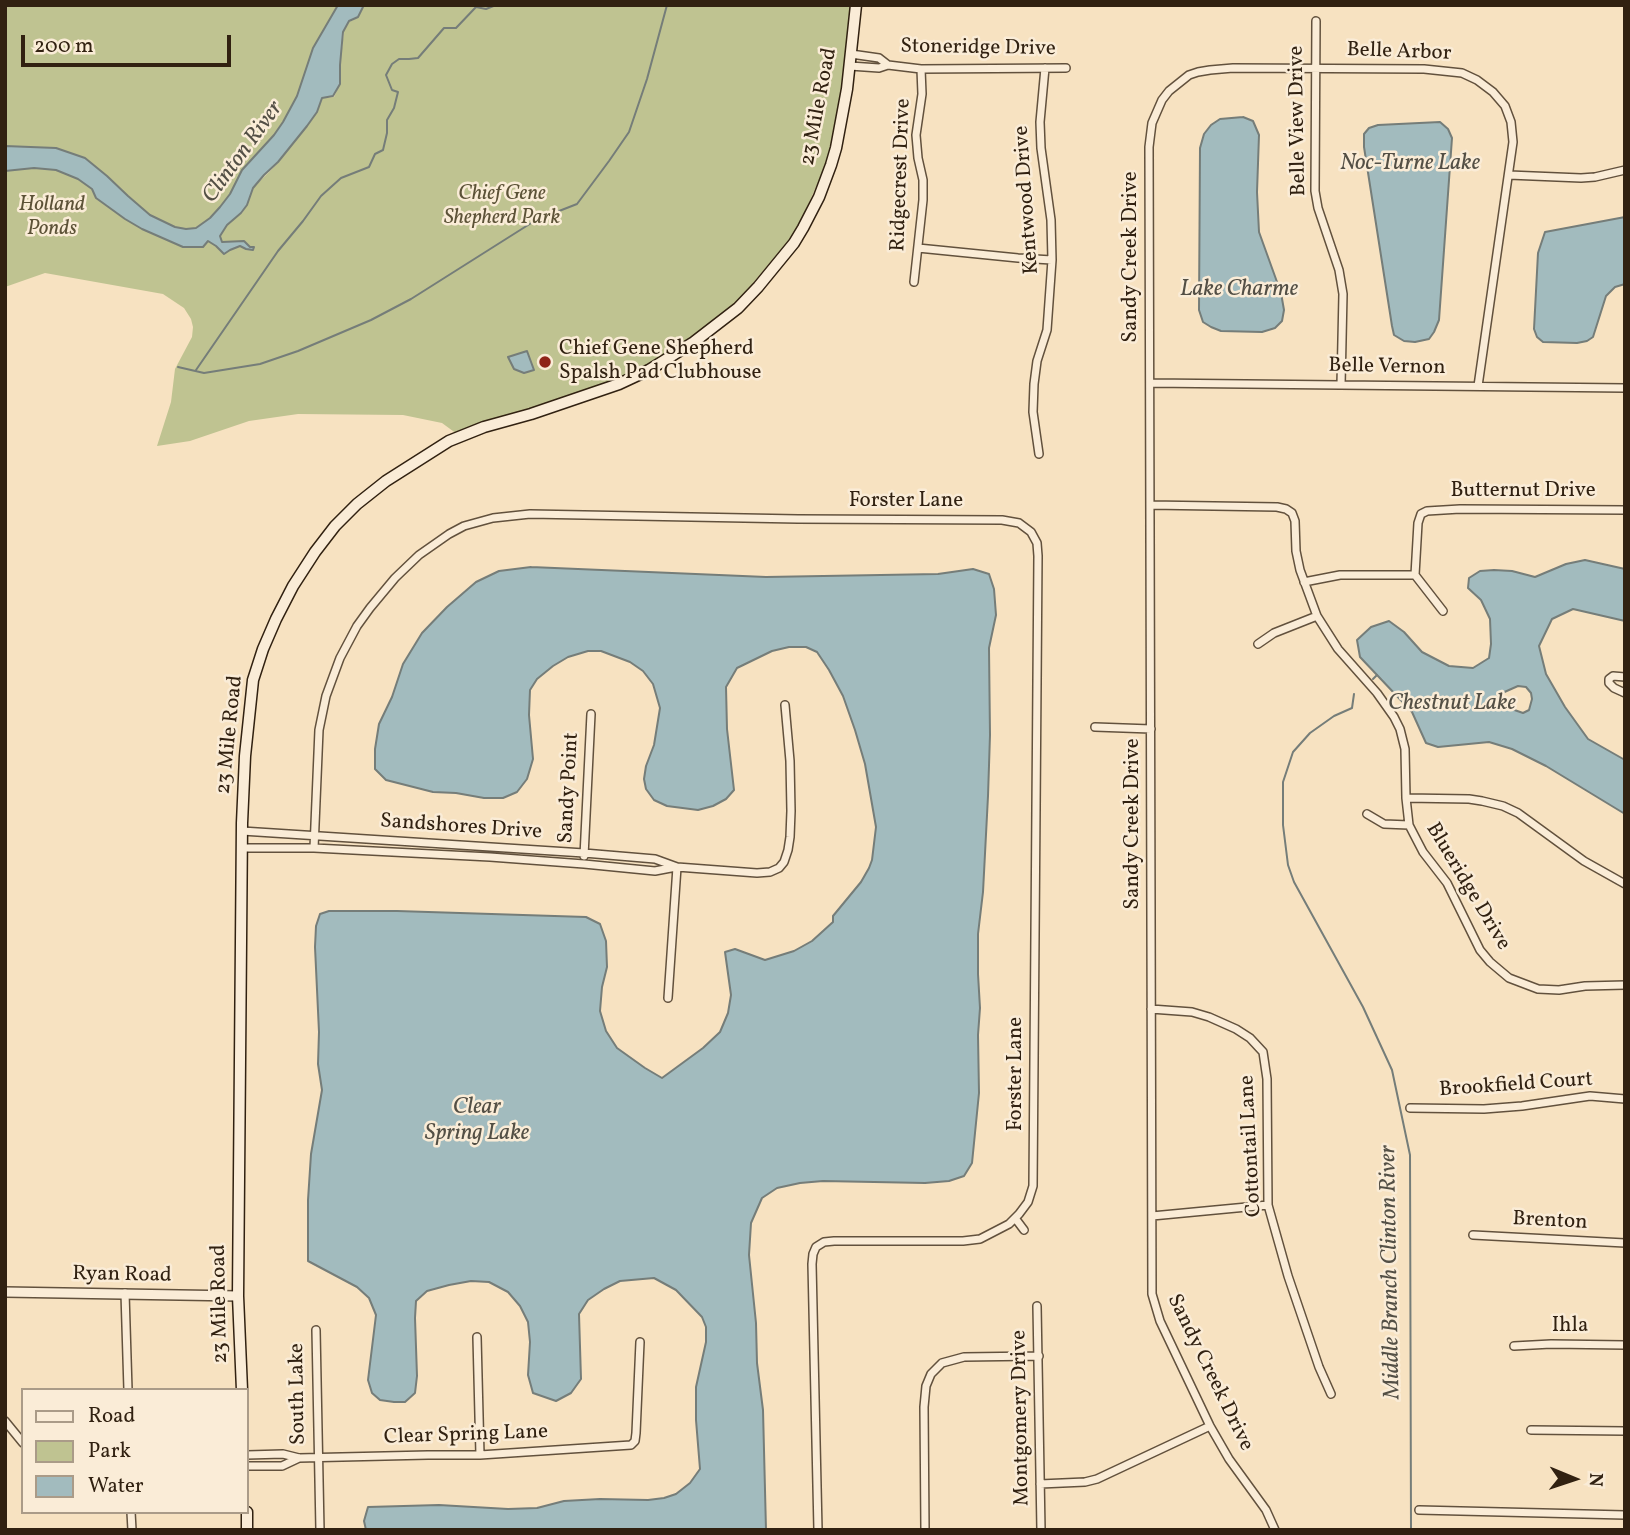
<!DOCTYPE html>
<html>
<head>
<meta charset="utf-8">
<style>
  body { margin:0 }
  #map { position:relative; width:1630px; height:1535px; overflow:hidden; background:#f7e2c1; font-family:Vollkorn,serif }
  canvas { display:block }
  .frame { position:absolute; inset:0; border:7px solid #312111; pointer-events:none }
  .legend { position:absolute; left:21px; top:1388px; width:228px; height:126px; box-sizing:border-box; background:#faecd7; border:2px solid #aa9b88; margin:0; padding:9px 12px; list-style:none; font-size:21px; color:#312111 }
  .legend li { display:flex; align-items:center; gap:14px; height:35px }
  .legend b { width:35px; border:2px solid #aa9b88 }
  .north { position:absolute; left:1539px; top:1444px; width:70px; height:70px; -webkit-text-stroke:5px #faecd7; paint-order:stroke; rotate:92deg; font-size:19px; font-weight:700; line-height:28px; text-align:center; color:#312111 }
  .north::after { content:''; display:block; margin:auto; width:24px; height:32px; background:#312111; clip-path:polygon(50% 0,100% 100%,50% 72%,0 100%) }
  .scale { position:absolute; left:21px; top:35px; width:210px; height:32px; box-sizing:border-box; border:4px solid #312111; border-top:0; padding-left:9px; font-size:21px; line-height:24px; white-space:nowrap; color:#312111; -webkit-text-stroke:5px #faecd7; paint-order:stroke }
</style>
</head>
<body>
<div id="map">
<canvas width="1630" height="1535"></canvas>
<div class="frame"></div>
<ul class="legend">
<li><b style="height:9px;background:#faecd7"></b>Road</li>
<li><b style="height:19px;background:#bfc391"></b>Park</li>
<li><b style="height:19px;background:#a2bbbe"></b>Water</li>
</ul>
<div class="north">N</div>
<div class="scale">200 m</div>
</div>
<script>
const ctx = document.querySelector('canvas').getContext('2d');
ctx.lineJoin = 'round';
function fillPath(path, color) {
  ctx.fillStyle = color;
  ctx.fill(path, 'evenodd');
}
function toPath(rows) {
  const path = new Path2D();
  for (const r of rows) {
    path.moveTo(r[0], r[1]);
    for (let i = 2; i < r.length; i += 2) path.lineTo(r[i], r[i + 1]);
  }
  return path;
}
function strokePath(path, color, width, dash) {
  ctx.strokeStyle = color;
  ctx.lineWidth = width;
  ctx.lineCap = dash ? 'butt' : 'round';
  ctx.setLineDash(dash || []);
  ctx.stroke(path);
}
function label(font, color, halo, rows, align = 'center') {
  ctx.font = font + ' Vollkorn,serif';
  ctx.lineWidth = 5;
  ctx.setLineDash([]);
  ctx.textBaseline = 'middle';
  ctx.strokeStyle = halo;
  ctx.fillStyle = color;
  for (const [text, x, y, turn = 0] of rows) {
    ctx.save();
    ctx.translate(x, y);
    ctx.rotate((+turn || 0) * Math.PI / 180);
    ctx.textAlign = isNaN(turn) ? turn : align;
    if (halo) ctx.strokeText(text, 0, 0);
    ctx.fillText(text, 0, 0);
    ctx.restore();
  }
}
fillPath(toPath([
  [5,5,349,5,301,118,222,216,183,247,204,246,226,224,242,213,247,205,253,188,278,163,317,112,322,98,334,97,340,84,341,74,340,65,344,31,349,22,358,17,365,5,853,5,845,88,838,119,829,153,819,180,804,214,792,236,735,305,713,324,665,357,618,382,457,434,442,423,403,415,298,414,249,421,190,441,157,446,171,402,175,369,192,337,193,327,191,319,184,308,163,294,45,273,5,287]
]), '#bfc391');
const water = toPath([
  [338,5,364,5,358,17,349,21,343,32,340,65,340,84,333,96,322,98,317,112,307,126,278,162,264,175,253,188,247,205,241,213,227,225,220,236,222,242,244,241,250,247,254,247,253,250,246,249,240,246,230,250,224,254,216,246,208,241,203,247,183,247,142,229,125,219,96,198,92,189,78,179,56,170,34,168,5,171,5,146,56,148,85,158,107,176,128,196,150,215,175,227,186,229,196,228,210,218,220,207,230,194,242,170,274,135,283,122,297,96,313,48,338,5],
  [1243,117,1253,121,1259,135,1257,192,1259,232,1281,293,1284,310,1282,321,1275,328,1262,332,1221,331,1211,327,1203,322,1199,310,1200,148,1204,134,1211,125,1220,119,1243,117],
  [1440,122,1448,129,1452,138,1439,320,1434,332,1429,339,1415,342,1404,341,1394,335,1392,326,1364,147,1364,134,1369,128,1378,125,1440,122],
  [1625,217,1625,284,1615,287,1606,296,1593,337,1587,341,1577,343,1543,342,1537,337,1534,329,1538,253,1545,232,1625,217],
  [527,351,534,370,524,373,514,369,508,357,527,351],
  [1585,560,1625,569,1625,621,1573,609,1552,619,1539,646,1546,674,1565,707,1588,739,1625,760,1625,814,1546,766,1512,749,1489,742,1438,747,1426,743,1412,712,1360,657,1357,640,1371,627,1389,621,1404,632,1422,652,1449,666,1473,668,1489,658,1491,644,1490,619,1481,600,1468,588,1469,578,1480,571,1494,570,1512,571,1535,577,1566,564,1585,560],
  [1518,686,1526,687,1531,693,1532,699,1529,710,1523,713,1503,706,1496,700,1500,694,1518,686],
  [531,567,766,577,938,574,973,569,989,574,994,589,996,615,989,648,990,735,988,796,983,892,978,934,978,974,980,1008,978,1035,979,1093,972,1163,964,1176,949,1181,925,1183,823,1181,800,1183,777,1188,762,1198,751,1223,749,1255,756,1323,757,1363,763,1410,766,1530,366,1530,364,1521,368,1507,439,1505,508,1509,537,1508,564,1501,600,1499,648,1500,664,1498,676,1494,690,1483,700,1469,696,1420,696,1387,706,1342,706,1327,702,1317,676,1290,654,1278,620,1281,604,1289,588,1300,579,1314,581,1379,571,1393,556,1401,533,1393,528,1375,530,1342,528,1322,520,1306,508,1292,489,1282,471,1281,449,1285,427,1291,416,1301,415,1318,417,1376,415,1393,405,1402,394,1402,380,1400,372,1393,368,1380,376,1315,369,1298,357,1287,308,1261,308,1200,311,1154,322,1090,318,1064,319,1032,315,947,316,926,320,914,329,911,397,911,586,917,600,924,606,941,607,967,602,987,600,1011,606,1031,617,1048,645,1068,662,1078,703,1048,720,1032,728,1013,731,995,725,952,735,949,765,960,794,951,812,941,833,922,833,916,861,882,869,868,872,860,876,827,865,764,855,730,843,696,829,670,817,652,806,647,789,647,772,651,737,668,726,687,727,729,734,790,726,799,713,806,698,810,667,806,654,800,646,789,644,779,646,766,654,745,660,708,653,684,643,671,630,662,601,651,588,651,568,657,553,666,537,679,530,690,529,715,533,759,527,779,517,792,503,798,484,798,456,793,433,792,386,780,375,769,375,749,379,724,392,697,403,664,422,633,447,607,476,582,499,571,531,567]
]);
fillPath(water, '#a2bbbe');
strokePath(water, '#757d79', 2);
strokePath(toPath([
  [178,367,204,373,260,364,298,351,371,320,411,299,536,220,577,204,609,161,629,132,647,79,667,5],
  [196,370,278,251,303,221,321,196,341,178,369,167,375,154,383,150,387,133,387,120,394,108,398,92,392,90,386,75,392,64,399,59,409,59,418,58,444,28,456,28,476,7,486,9,496,5],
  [1373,679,1377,675],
  [1354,694,1352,708,1334,716,1310,733,1293,752,1283,782,1283,825,1288,865,1294,882,1363,1007,1392,1070,1410,1155,1411,1530]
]), '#757d79', 2);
const minor = toPath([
  [1316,21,1315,191,1318,208,1339,270,1343,294,1341,385],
  [851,54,879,58,888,65],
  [850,66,879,68,888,65,921,69,1066,68],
  [1509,175,1581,178,1595,177,1625,170],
  [918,248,1018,258,1052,260],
  [914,282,923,200,923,180,918,158,916,135,922,94,921,69],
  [1150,383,1625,388],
  [1039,454,1033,412,1034,384,1037,361,1047,330,1052,260,1051,220,1041,148,1040,122,1045,68],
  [1150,505,1277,507,1286,509,1292,513,1295,521,1296,551,1300,570,1317,616,1338,649,1377,693,1394,717,1400,729,1405,749,1406,798,1409,825,1423,852,1447,883,1480,950,1490,962,1509,978,1538,989,1559,990,1585,986,1625,985],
  [1304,582,1340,575,1415,575],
  [1443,611,1415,575,1418,523,1421,514,1427,511,1460,509,1625,510],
  [1258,644,1274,633,1317,616],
  [1625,677,1613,676,1609,679,1609,683,1614,688,1625,693],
  [1095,727,1151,729],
  [1406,798,1469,799,1482,801,1503,806,1518,813,1584,861,1625,884],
  [1367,814,1384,824,1409,825],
  [242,831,584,853,655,859,677,867,757,873,770,872,779,868,784,862,788,850,790,837,791,811,790,761,785,705],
  [242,848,314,848,490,857,584,864,655,871,676,867],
  [314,848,319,730,326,696,340,658,357,626,370,608,395,578,419,555,449,534,464,526,493,518,530,514,798,519,1002,520,1019,523,1031,532,1037,543,1038,556,1033,1186,1028,1202,1019,1214,1009,1224,980,1239,963,1241,834,1241,824,1242,816,1247,813,1254,812,1264,818,1530],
  [584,856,591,714],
  [668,998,677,867],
  [1151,1009,1192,1012,1209,1017,1236,1029,1250,1038,1263,1052,1267,1079,1268,1205,1288,1276,1319,1367,1331,1394],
  [1410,1108,1484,1109,1522,1106,1590,1096,1625,1099],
  [1152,1216,1268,1205],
  [1015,1218,1024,1230],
  [1473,1235,1625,1243],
  [125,1293,128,1390],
  [1037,1306,1041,1530],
  [316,1330,320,1530],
  [477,1337,480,1455],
  [1514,1346,1551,1344,1625,1345],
  [5,1421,23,1443],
  [1531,1430,1625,1431],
  [247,1455,283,1454,299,1458,428,1455,480,1455,631,1445,635,1441,636,1433,640,1342],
  [247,1466,282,1466,299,1458],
  [1040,1484,1085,1482,1097,1479,1210,1426],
  [1419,1510,1625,1515],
  [131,1512,132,1530],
  [925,1530,924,1407,926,1386,931,1374,942,1363,964,1357,1039,1356],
  [1275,1530,1266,1510,1229,1459,1210,1426,1160,1321,1152,1294,1149,147,1152,123,1162,100,1169,91,1189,75,1198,72,1210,70,1233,68,1424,69,1462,73,1477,80,1493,92,1505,106,1511,122,1513,142,1478,386]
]);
const tertiary = toPath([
  [5,1292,238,1296]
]);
const secondary = toPath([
  [242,1390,238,1296,242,823,245,756,253,680,263,649,276,619,293,586,315,552,335,526,357,504,386,481,449,441,484,427,531,414,619,384,649,370,694,342,738,308,758,287,794,243,803,228,819,197,831,165,836,148,847,89,856,5],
  [247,1512,247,1530]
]);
strokePath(minor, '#62513d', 10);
strokePath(tertiary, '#62513d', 12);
strokePath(secondary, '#312111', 13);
strokePath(minor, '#faecd7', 7);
strokePath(tertiary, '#faecd7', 9);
strokePath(secondary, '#faecd7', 10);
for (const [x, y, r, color] of [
  [545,362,7,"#8f2418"]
]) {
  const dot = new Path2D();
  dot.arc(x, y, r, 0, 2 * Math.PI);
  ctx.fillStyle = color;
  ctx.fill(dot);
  strokePath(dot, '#faecd7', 2.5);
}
label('21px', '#312111', '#faecd7', [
  ["Stoneridge Drive",978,49,1],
  ["Belle Arbor",1399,53,2],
  ["23 Mile Road",820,107,-79],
  ["Belle View Drive",1299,121,-91],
  ["Ridgecrest Drive",902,175,-88],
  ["Kentwood Drive",1028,200,-94],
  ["Sandy Creek Drive",1132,257,-90],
  ["Belle Vernon",1387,368,1],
  ["Butternut Drive",1523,492],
  ["Forster Lane",906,502],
  ["23 Mile Road",231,735,-84],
  ["Sandy Point",570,788,-87],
  ["Sandy Creek Drive",1134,824,-90],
  ["Sandshores Drive",461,828,4],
  ["Blueridge Drive",1467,887,59],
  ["Forster Lane",1017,1074,-90],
  ["Brookfield Court",1516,1086,-4],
  ["Cottontail Lane",1252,1146,-93],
  ["Brenton",1550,1222,3],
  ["Ryan Road",122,1276,1],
  ["23 Mile Road",221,1304,-91],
  ["Ihla",1570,1327],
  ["Sandy Creek Drive",1209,1373,64],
  ["South Lake",299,1394,-91],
  ["Montgomery Drive",1022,1418,-91],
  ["Clear Spring Lane",466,1436,-2]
]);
label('italic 21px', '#5c5237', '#faecd7', [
  ["Chief Gene",502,195],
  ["Shepherd Park",502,219],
  ["Holland",52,206],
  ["Ponds",52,230]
]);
label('21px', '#312111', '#faecd7', [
  ["Chief Gene Shepherd",559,350],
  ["Spalsh Pad Clubhouse",559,374]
], 'left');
label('italic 23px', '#534f45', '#faecd7', [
  ["Clinton River",244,153,-54],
  ["Noc-Turne Lake",1410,165],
  ["Lake Charme",1239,291],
  ["Chestnut Lake",1452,705],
  ["Clear",477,1109],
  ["Spring Lake",477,1135],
  ["Middle Branch Clinton River",1392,1272,-91]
]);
</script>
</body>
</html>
